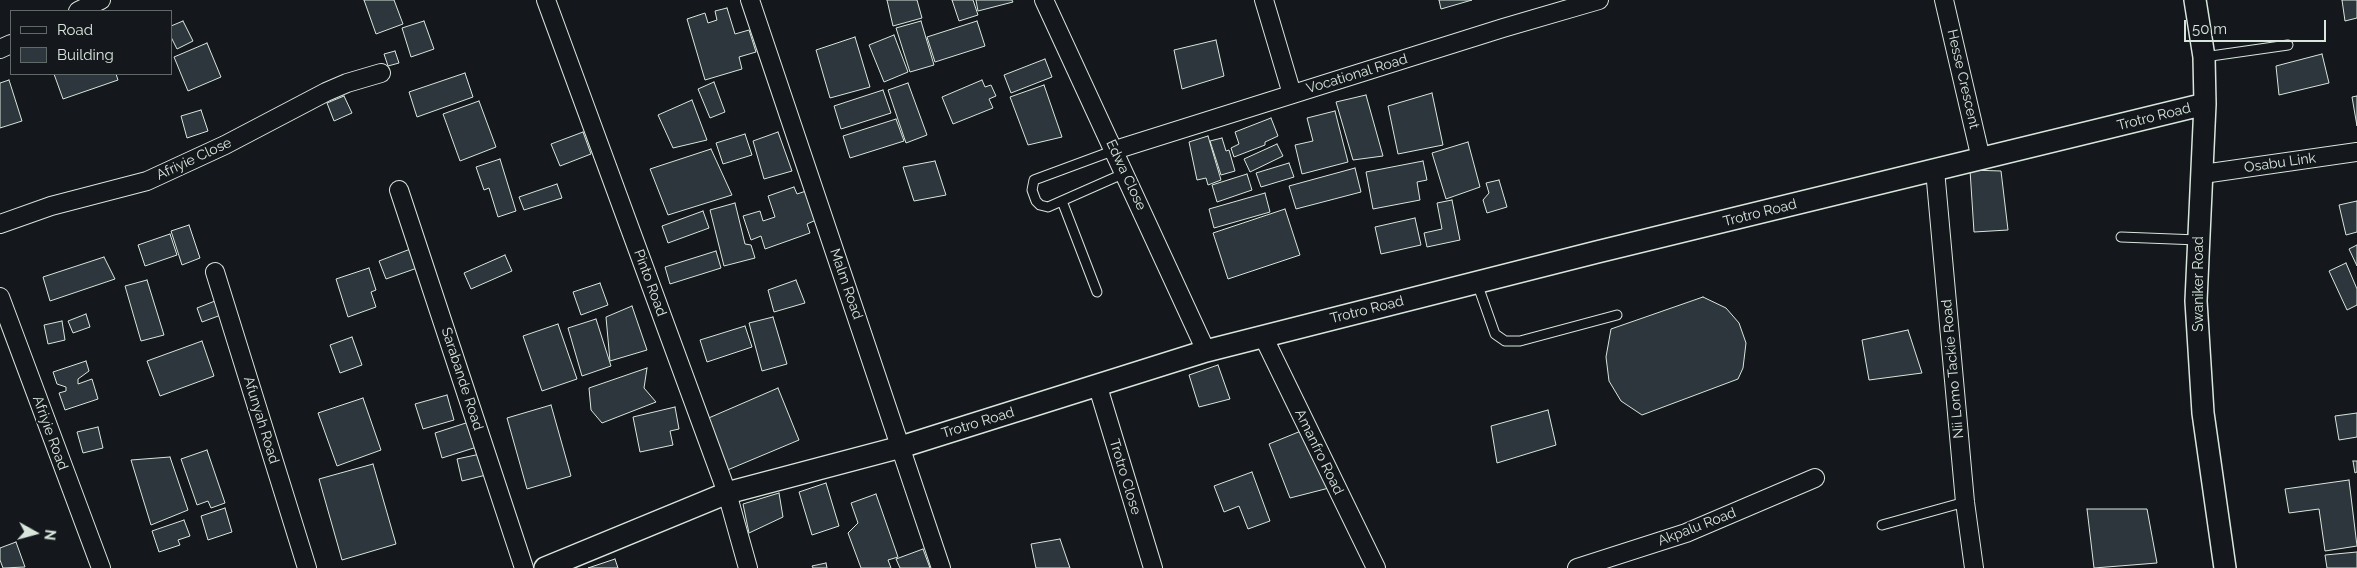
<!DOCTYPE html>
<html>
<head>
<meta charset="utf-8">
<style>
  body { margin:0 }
  #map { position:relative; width:2357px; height:568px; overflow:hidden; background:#14181c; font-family:Raleway,sans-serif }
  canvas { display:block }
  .legend { position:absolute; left:10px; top:10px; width:162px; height:65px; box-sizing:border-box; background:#14181c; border:1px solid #626a69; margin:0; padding:6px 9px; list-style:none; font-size:15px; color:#d8e6dc }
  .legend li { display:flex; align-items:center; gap:10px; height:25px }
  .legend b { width:25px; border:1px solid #626a69 }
  .north { position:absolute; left:10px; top:508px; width:50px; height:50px; -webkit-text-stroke:4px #14181c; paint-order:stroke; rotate:97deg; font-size:14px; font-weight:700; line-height:20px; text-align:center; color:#d8e6dc }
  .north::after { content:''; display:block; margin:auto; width:18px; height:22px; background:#d8e6dc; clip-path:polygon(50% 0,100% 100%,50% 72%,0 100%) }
  .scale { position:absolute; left:2184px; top:20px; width:142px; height:22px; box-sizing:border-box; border:2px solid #d8e6dc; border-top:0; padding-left:6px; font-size:15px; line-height:18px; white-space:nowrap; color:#d8e6dc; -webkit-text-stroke:4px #14181c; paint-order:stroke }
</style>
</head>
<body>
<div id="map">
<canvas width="2357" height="568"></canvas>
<ul class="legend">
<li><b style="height:6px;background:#14181c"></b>Road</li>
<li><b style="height:14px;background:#2c363c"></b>Building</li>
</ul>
<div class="north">N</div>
<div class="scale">50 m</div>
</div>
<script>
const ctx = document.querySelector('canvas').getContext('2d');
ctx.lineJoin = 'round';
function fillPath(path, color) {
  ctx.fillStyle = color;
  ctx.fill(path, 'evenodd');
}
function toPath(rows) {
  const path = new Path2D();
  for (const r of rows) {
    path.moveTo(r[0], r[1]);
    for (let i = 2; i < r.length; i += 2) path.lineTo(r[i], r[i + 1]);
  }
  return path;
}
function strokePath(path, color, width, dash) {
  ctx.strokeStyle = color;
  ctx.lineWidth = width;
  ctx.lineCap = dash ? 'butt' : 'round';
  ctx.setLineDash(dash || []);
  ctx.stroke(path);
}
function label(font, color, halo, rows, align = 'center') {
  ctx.font = font + ' Raleway,sans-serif';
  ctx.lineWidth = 4;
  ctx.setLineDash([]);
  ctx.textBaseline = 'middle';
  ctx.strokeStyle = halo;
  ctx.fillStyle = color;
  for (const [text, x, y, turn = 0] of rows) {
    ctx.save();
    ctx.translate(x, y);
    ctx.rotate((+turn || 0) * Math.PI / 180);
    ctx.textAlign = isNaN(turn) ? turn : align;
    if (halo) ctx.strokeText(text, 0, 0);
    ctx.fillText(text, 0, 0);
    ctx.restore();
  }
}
const building = toPath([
  [364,0,394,0,403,24,376,34,364,0],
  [887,0,917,0,922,18,893,26,887,0],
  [952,0,973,0,978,15,959,21,952,0],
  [976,0,1012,0,1013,2,978,11,976,0],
  [1439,0,1472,0,1441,9,1439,0],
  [2342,0,2357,0,2357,18,2345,21,2342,0],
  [727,8,735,34,749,30,756,52,739,57,742,69,705,80,687,19,705,13,708,23,717,20,715,11,727,8],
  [183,21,193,41,177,49,171,37,171,26,183,21],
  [424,21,434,49,411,57,402,28,424,21],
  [921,21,934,65,910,72,896,28,921,21],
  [977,21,985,46,935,62,927,37,977,21],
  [894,35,908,72,884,82,869,45,894,35],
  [855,37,870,87,830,98,816,50,855,37],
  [1216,40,1224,76,1182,89,1174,50,1216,40],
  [207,43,221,77,188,91,174,57,207,43],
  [395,51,399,63,388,66,384,54,395,51],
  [2322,54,2329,83,2279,95,2276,66,2322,54],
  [1045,59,1052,77,1011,93,1004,75,1045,59],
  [465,73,473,97,417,117,409,92,465,73],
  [54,74,116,74,118,80,63,99,54,74],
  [9,80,22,121,0,128,0,83,9,80],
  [982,80,985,87,991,85,996,96,989,99,993,108,953,124,942,97,982,80],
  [714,82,725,112,710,118,698,89,714,82],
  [908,83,927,135,906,143,888,90,908,83],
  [1044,85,1062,137,1028,145,1010,97,1044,85],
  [883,90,891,113,841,129,834,106,883,90],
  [1432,93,1443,145,1398,154,1388,106,1432,93],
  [1366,95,1383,156,1353,160,1336,102,1366,95],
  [344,96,352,113,334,121,327,103,344,96],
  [2357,96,2357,126,2352,97,2357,96],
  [692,100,707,140,673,148,658,115,692,100],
  [479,101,496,147,460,161,443,114,479,101],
  [201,110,208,131,187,138,181,116,201,110],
  [1335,111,1348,162,1302,174,1295,145,1313,141,1307,118,1335,111],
  [1271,118,1278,136,1265,142,1265,145,1234,157,1231,148,1239,144,1235,132,1271,118],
  [896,119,904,141,850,158,843,136,896,119],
  [583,132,591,154,560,166,551,144,583,132],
  [778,132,792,171,764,179,753,141,778,132],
  [745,134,752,155,723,164,716,143,745,134],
  [1208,136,1221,180,1208,185,1206,178,1197,180,1189,142,1208,136],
  [1222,138,1226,151,1229,150,1235,171,1221,175,1210,141,1222,138],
  [1468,142,1480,187,1446,199,1432,153,1468,142],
  [1277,144,1283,156,1250,172,1244,159,1277,144],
  [711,149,732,195,668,215,650,169,711,149],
  [500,159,516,211,498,217,489,188,484,190,476,167,500,159],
  [935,161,946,195,914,201,903,167,935,161],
  [1423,161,1427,180,1417,182,1420,200,1373,209,1366,172,1423,161],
  [1289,163,1294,177,1261,187,1256,173,1289,163],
  [1355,168,1361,192,1296,209,1289,186,1355,168],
  [1970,170,2001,171,2008,230,1974,232,1970,170],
  [1247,174,1252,190,1217,202,1212,185,1247,174],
  [1499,180,1507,207,1487,213,1483,200,1489,193,1486,183,1499,180],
  [557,184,562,198,524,210,519,197,557,184],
  [794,187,797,194,806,191,816,220,807,224,810,233,765,249,761,236,751,240,743,216,760,211,763,221,775,217,768,196,794,187],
  [1265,193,1270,212,1214,228,1209,209,1265,193],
  [1452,200,1460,240,1427,247,1424,233,1442,229,1437,203,1452,200],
  [2357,201,2357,232,2346,235,2339,205,2357,201],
  [735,203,745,244,751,245,755,258,724,266,710,210,735,203],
  [1285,209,1300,255,1228,279,1213,233,1285,209],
  [703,211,709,228,668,243,662,226,703,211],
  [1415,218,1421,245,1381,254,1375,227,1415,218],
  [189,225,200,258,182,265,171,231,189,225],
  [170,234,177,255,145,266,138,245,170,234],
  [2357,245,2357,266,2349,249,2357,245],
  [413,248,420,267,386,279,379,261,413,248],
  [716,251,721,268,670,284,665,267,716,251],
  [505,255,512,271,471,289,464,273,505,255],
  [104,257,115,279,50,301,43,277,104,257],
  [2346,263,2357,289,2357,305,2347,310,2329,271,2346,263],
  [369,268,376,290,371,292,376,307,348,317,336,279,369,268],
  [147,280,164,335,141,341,125,286,147,280],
  [796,280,805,303,774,312,768,290,796,280],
  [600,283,608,305,581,315,573,292,600,283],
  [1703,297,1726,308,1739,323,1746,343,1743,368,1738,379,1642,415,1621,401,1609,381,1606,357,1611,329,1703,297],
  [215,301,221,315,202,322,197,308,215,301],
  [632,306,647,350,610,361,606,317,632,306],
  [86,314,90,327,73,333,68,321,86,314],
  [773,317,787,364,762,371,749,323,773,317],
  [596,319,611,366,582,376,568,328,596,319],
  [62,321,65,340,48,344,44,325,62,321],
  [558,324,577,379,542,391,523,336,558,324],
  [745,326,752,347,707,362,700,340,745,326],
  [1908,330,1922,373,1869,380,1862,340,1908,330],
  [352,337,362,365,340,373,330,345,352,337],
  [202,341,214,376,160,396,147,361,202,341],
  [86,361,89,371,78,379,78,384,92,379,98,399,65,410,59,393,66,391,66,387,57,384,53,372,86,361],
  [1218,365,1230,399,1199,407,1189,375,1218,365],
  [647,368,644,388,656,402,602,423,591,410,589,388,647,368],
  [778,388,799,440,725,471,704,420,778,388],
  [447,395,454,420,423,429,415,404,447,395],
  [363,398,381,450,337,466,318,413,363,398],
  [551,405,571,476,527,489,507,418,551,405],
  [675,407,679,429,670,431,673,445,640,452,633,417,675,407],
  [1548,410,1556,445,1497,463,1491,426,1548,410],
  [2357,413,2357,437,2339,440,2335,416,2357,413],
  [469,422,477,447,442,458,435,433,469,422],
  [98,427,103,448,83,453,77,432,98,427],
  [1301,431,1329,488,1290,498,1269,444,1301,431],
  [207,450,225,503,211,508,208,501,197,505,181,459,207,450],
  [485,453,490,474,462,481,457,459,485,453],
  [170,457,188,510,151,525,131,460,170,457],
  [2353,461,2357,461,2357,472,2355,473,2353,461],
  [373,464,396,544,342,560,319,479,373,464],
  [1252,472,1270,521,1248,529,1239,506,1224,512,1214,486,1252,472],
  [2349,480,2357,546,2325,551,2319,509,2289,513,2285,489,2349,480],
  [826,483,839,526,812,535,799,492,826,483],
  [779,493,783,517,749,533,743,504,779,493],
  [876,494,898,557,888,560,891,568,861,568,848,533,858,523,851,503,876,494],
  [225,508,232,532,208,540,201,516,225,508],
  [2087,509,2147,509,2157,563,2094,568,2087,509],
  [184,520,190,536,178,540,180,545,159,552,152,531,184,520],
  [1060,539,1070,568,1036,568,1031,544,1060,539],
  [16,542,25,567,3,568,0,560,0,548,16,542],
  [923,549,930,568,900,568,896,559,923,549],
  [2357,552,2357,568,2327,568,2325,555,2357,552],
  [615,559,618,568,588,568,615,559],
  [826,563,827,568,813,568,812,566,826,563]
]);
fillPath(building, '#2c363c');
strokePath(building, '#d8e6dc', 1);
const service = toPath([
  [2204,57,2288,45],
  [1115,150,1034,180,1032,190,1036,201,1040,205,1048,207,1125,173],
  [1062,201,1097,292],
  [2121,237,2198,240],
  [1477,283,1495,334,1505,341,1520,341,1617,315],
  [1882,525,1965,502]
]);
const minor = toPath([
  [546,0,727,493,748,568],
  [750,0,941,568],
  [1044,0,1206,351],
  [1264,0,1292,94],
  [1944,0,1981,159],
  [78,11,101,0],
  [0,49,11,44],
  [1115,150,1503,28,1599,0],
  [1935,170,1965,502,1974,568],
  [2203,174,2357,152],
  [399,190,524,568],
  [0,224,51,206,147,181,225,145,326,92,347,83,381,73],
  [215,272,307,568],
  [0,297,101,568],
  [1263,336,1376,568],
  [1098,387,1153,568],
  [1577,568,1686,533,1815,478]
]);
const tertiary = toPath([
  [2195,0,2204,57,2205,104,2196,301,2203,413,2225,568],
  [545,568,727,493,901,447,1206,351,1597,252,2205,104]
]);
strokePath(service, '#d8e6dc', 11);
strokePath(minor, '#d8e6dc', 20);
strokePath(tertiary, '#d8e6dc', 24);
strokePath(service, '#14181c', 9);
strokePath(minor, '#14181c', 18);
strokePath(tertiary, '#14181c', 21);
label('14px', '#d8e6dc', '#14181c', [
  ["Vocational Road",1357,74,-17],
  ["Hesse Crescent",1963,79,77],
  ["Trotro Road",2154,117,-14],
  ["Afriyie Close",194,159,-25],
  ["Osabu Link",2280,163,-8],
  ["Edwa Close",1126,175,65],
  ["Trotro Road",1760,213,-14],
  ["Pinto Road",650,283,70],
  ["Malm Road",846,284,71],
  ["Swaniker Road",2199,284,-90],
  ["Trotro Road",1367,310,-14],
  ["Nii Lomo Tackie Road",1953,369,-95],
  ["Sarabande Road",462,379,72],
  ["Afunyah Road",261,420,73],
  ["Trotro Road",978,423,-17],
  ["Afriyie Road",50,433,70],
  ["Amanfro Road",1319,452,64],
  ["Trotro Close",1125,477,73],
  ["Akpalu Road",1697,527,-21]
]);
</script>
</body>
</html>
